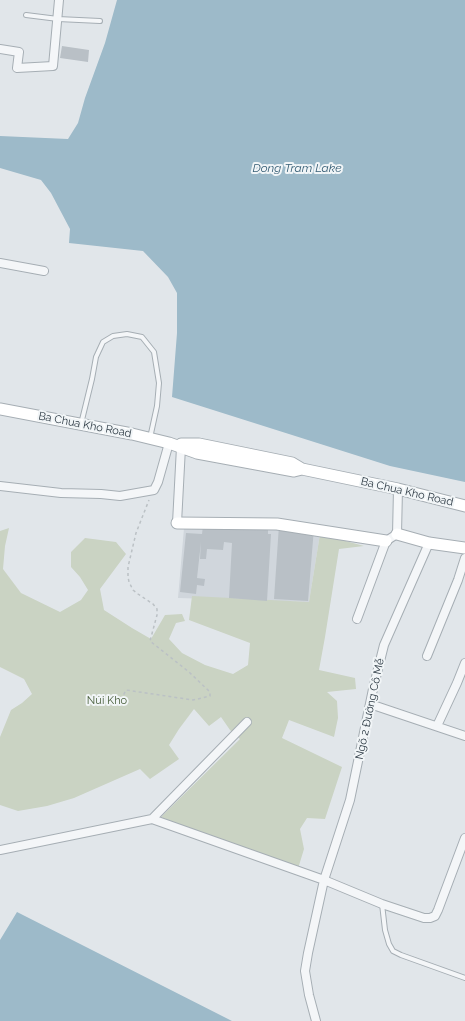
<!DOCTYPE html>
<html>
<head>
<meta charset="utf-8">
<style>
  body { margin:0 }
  canvas { display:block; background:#e1e6ea }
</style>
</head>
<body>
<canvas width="465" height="1021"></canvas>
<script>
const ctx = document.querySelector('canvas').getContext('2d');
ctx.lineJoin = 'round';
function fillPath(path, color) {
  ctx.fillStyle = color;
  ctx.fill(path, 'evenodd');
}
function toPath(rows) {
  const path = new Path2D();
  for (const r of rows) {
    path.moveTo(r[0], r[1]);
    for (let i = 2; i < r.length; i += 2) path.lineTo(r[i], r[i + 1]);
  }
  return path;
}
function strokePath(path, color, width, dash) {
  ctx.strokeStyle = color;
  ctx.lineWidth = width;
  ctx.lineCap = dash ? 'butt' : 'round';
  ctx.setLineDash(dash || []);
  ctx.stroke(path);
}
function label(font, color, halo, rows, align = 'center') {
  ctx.font = font + ' Raleway,sans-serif';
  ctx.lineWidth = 4;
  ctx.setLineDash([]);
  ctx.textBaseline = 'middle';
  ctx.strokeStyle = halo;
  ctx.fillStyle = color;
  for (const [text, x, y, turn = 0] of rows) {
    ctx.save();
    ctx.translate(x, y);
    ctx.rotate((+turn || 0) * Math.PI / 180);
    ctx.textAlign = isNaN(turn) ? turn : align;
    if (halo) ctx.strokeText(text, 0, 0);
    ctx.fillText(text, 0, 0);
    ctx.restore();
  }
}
fillPath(toPath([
  [270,525,320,534,309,602,178,598,184,528]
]), '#d0d6dc');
fillPath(toPath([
  [9,528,5,546,3,569,21,593,60,612,81,600,88,590,80,577,71,567,71,552,85,538,116,542,126,554,100,589,104,610,132,628,151,639,165,615,182,614,185,621,176,623,169,639,182,653,205,665,233,674,248,665,250,643,189,620,192,596,309,602,320,534,364,546,339,549,325,637,319,670,355,678,356,689,327,692,337,701,338,718,334,737,289,720,282,738,342,767,325,819,307,818,300,829,304,849,297,872,161,817,240,739,230,730,221,717,209,726,194,709,179,729,169,745,179,759,150,779,140,769,74,798,47,806,18,811,0,805,0,737,11,710,22,703,32,694,24,679,0,667,0,531]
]), '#cad3c3');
fillPath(toPath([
  [117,0,465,0,465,482,390,466,172,397,177,333,177,293,168,277,143,251,69,243,70,229,51,193,41,180,0,168,0,136,68,139,78,123,85,98,105,43],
  [17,912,232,1021,0,1021,0,940]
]), '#9dbac9');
fillPath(toPath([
  [62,46,89,50,88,62,60,58],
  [279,525,314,528,308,601,274,599],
  [203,526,268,529,268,534,271,534,267,601,229,598,232,543,224,542,223,550,207,549,206,559,200,559,201,542,197,578,205,579,204,586,197,585,196,594,180,592,186,533,202,534]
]), '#b9c0c6');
const lane = toPath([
  [26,15,58,19,100,21],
  [81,424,92,379,96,357,103,342,113,336,127,334,142,337,154,352,159,383,157,406,150,438],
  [382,904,385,930,389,944,393,951,401,955,465,978]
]);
const street = toPath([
  [0,49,19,52,17,68,53,66,59,0],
  [0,263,44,271],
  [0,486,61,493,101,494,120,496,154,490,158,482,169,443],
  [177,523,181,447],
  [357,619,386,541,397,534,398,489],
  [427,656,458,580,465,558],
  [370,704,465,736],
  [437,726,457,683,465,663],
  [152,819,247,722],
  [0,850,152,819,324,880,382,904,424,918,430,918,435,916,438,910,465,838],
  [316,1021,309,995,305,971,308,953,324,880,350,800,373,689,384,645,429,543]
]);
const secondary = toPath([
  [0,409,132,434,169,443,197,453,294,471,302,469],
  [181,444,199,444,292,463,302,469,398,489,465,506],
  [177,523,277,524,386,541],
  [397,534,429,543,465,548]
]);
strokePath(lane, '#a6aeb4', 6);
strokePath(street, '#a6aeb4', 10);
strokePath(secondary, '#a6aeb4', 13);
strokePath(toPath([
  [121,700,126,690,193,700,202,698,210,696,210,692,189,672,150,641,157,615,157,609,153,604,138,594,133,590,129,582,128,577,128,567,136,533,149,500]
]), '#bbc1c5', 1.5, [3, 3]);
strokePath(lane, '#f4f6f8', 4);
strokePath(street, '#f4f6f8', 8);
strokePath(secondary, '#fff', 11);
label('11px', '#2a3741', '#f1f5f7', [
  ["Ba Chua Kho Road",85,425,11],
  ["Ba Chua Kho Road",407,492,13],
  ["Ngõ 2 Đường Cô Mễ",370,709,-78]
]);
label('11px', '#455c38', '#f1f5f7', [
  ["Núi Kho",107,701]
]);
label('italic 12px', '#355d74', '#f1f5f7', [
  ["Dong Tram Lake",297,168]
]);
</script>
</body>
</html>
